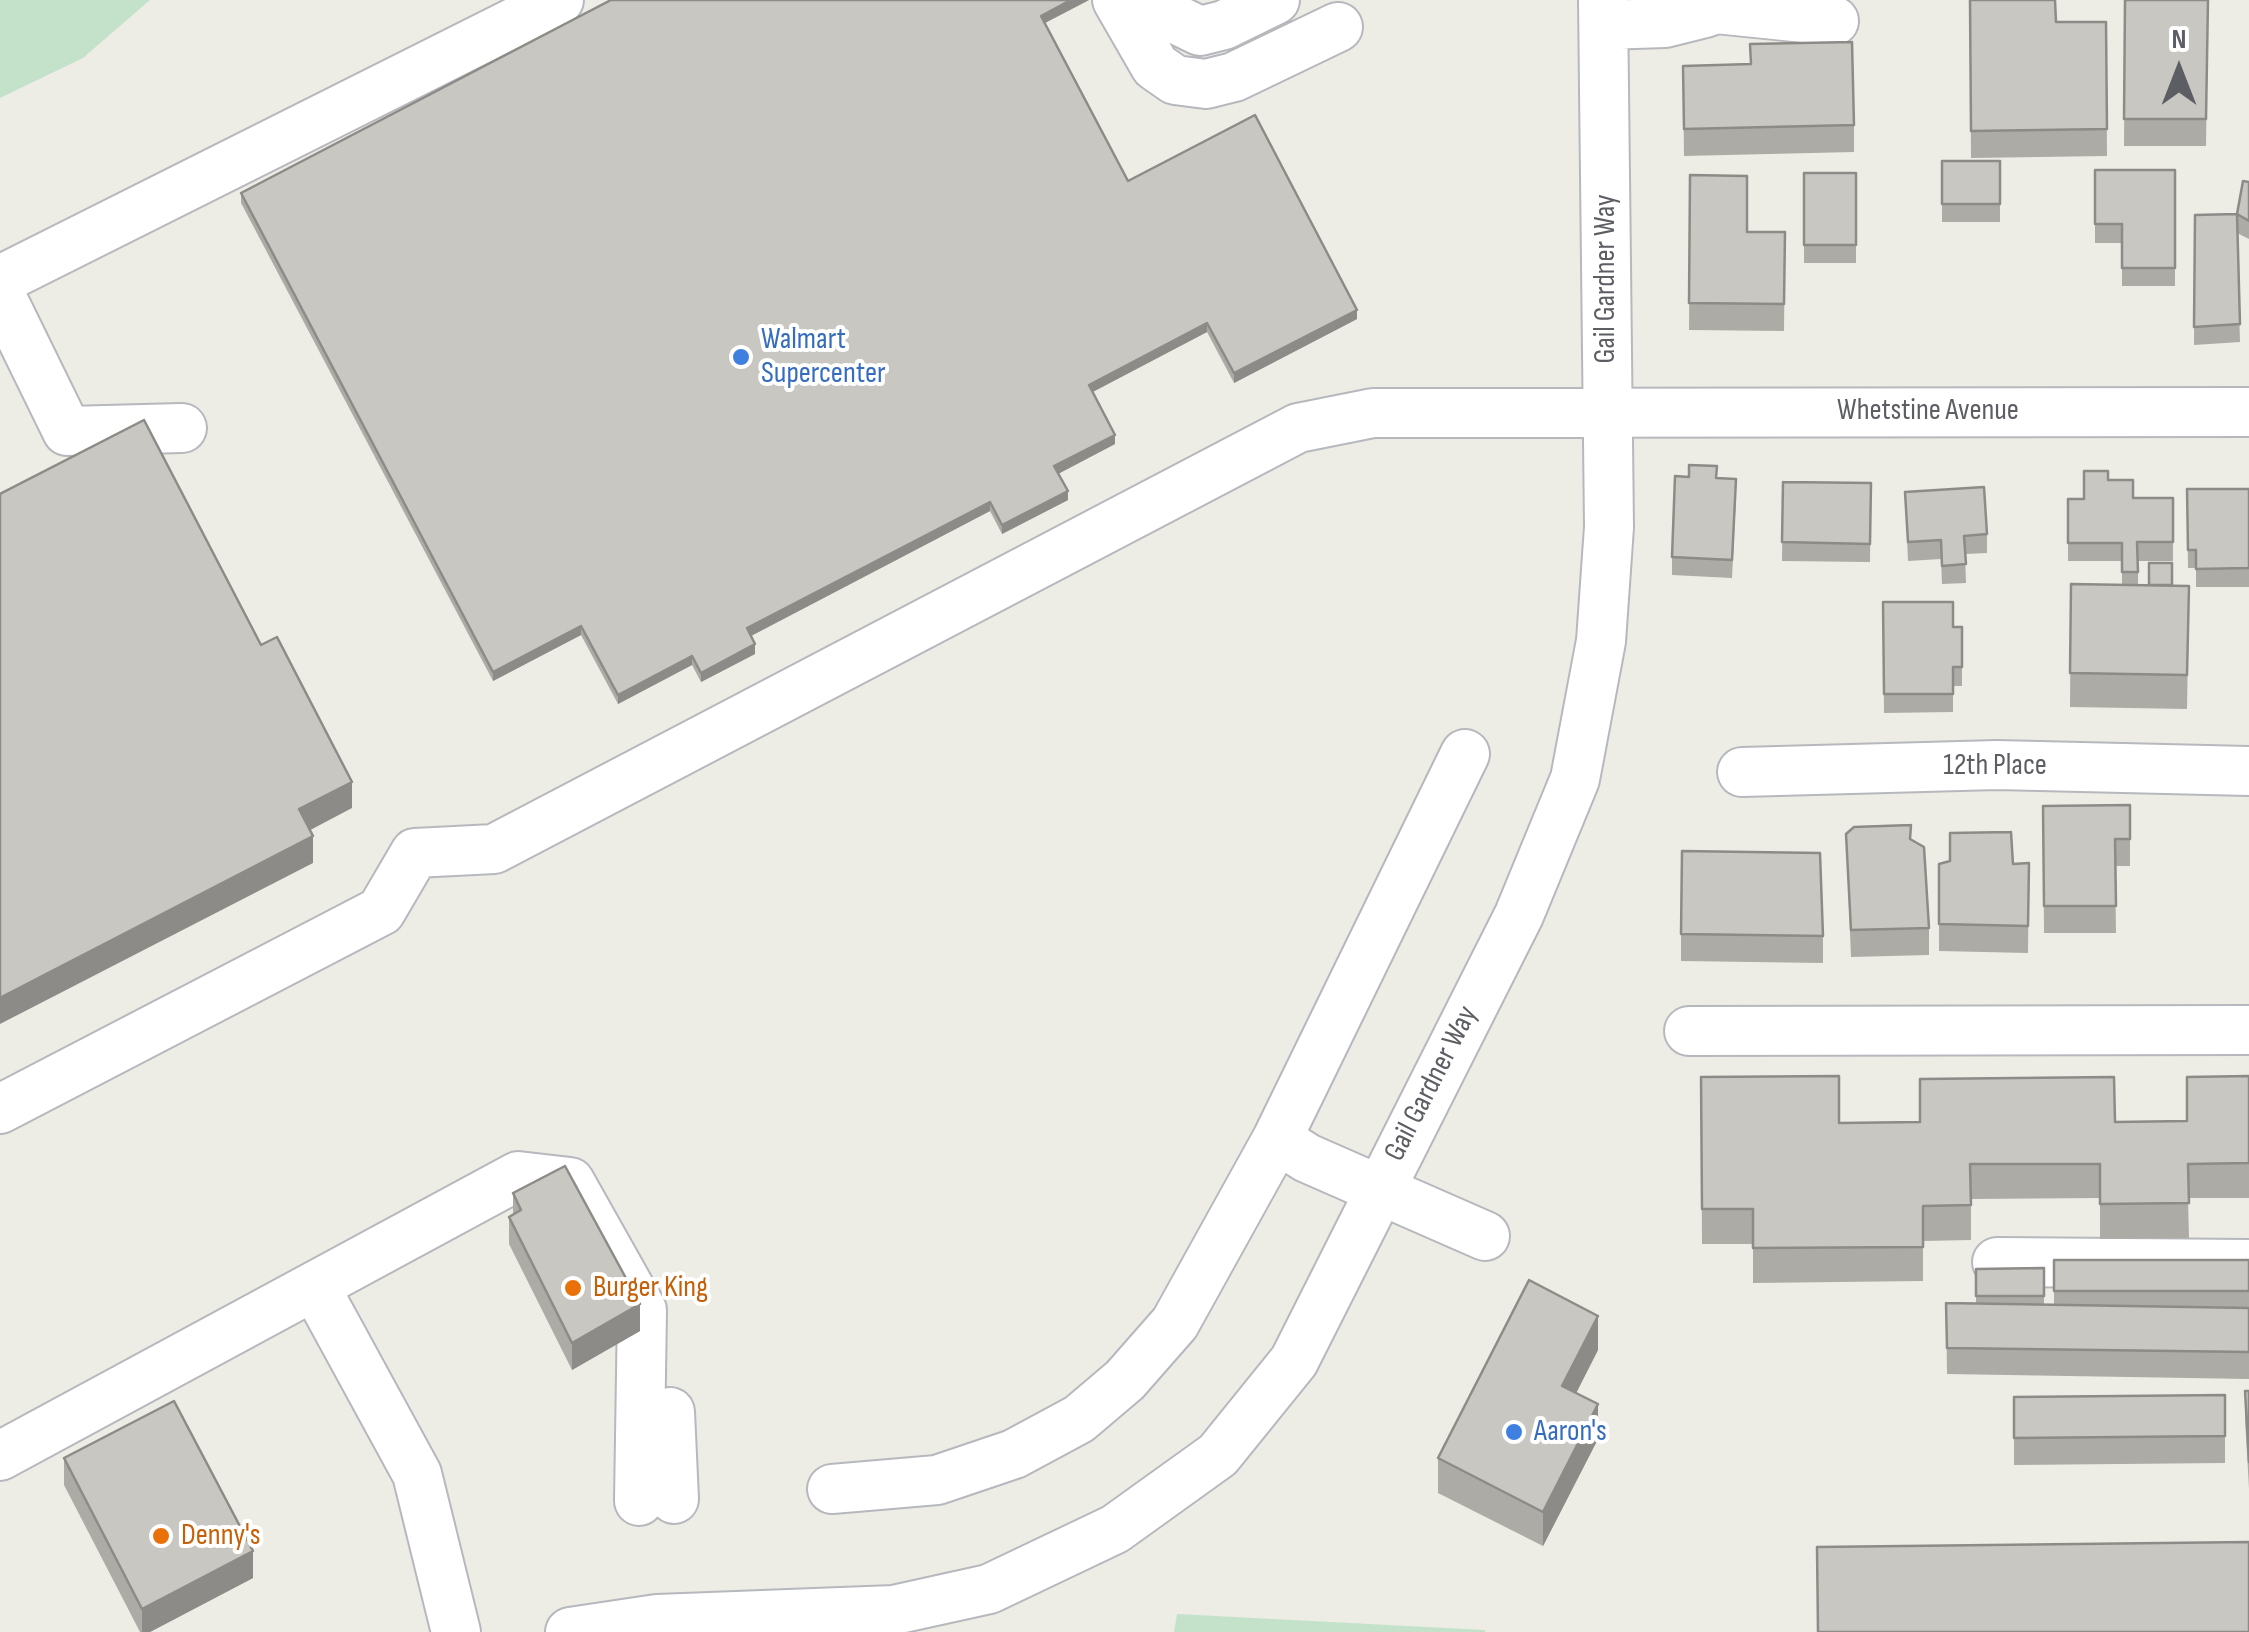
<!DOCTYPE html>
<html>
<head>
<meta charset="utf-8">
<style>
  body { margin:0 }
  #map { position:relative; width:2249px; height:1632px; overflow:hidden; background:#edede5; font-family:"Sofia Sans Condensed",sans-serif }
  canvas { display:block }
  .north { position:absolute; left:2129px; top:20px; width:100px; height:100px; -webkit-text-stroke:8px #fff; paint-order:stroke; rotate:0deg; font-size:28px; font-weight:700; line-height:40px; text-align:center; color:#5c5e63 }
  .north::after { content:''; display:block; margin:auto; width:35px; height:45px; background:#5c5e63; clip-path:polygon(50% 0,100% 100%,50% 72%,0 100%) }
</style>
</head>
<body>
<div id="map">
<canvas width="2249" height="1632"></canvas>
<div class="north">N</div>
</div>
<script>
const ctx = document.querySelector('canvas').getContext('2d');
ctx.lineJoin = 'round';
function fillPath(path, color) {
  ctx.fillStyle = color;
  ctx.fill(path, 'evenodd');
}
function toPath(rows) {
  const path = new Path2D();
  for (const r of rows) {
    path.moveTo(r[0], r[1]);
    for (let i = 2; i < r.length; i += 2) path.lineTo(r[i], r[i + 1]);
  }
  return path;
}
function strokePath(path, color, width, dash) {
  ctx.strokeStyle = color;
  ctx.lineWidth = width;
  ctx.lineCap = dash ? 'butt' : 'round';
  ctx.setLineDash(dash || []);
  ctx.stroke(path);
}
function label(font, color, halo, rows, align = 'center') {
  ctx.font = font + ' "Sofia Sans Condensed",sans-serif';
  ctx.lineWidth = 8;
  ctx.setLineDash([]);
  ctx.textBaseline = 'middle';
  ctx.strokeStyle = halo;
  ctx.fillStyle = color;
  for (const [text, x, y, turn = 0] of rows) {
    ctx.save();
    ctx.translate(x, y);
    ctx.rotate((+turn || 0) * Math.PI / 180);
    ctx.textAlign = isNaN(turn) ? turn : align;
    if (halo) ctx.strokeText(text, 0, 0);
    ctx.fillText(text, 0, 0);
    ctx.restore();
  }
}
fillPath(toPath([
  [0,0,150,0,83,58,0,98],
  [1177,1614,1485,1630,1485,1632,1174,1632]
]), '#c4e2ca');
const minor = toPath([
  [1117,0,1155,66,1175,80,1206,84,1234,77,1338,27],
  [1161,0,1171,17,1200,31,1224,25,1275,0],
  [1705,13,1716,9,1834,21],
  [1604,25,1665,23,1705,13,1718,0],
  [0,280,559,0],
  [0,294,67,431,182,428],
  [1742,772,1997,765,2249,771],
  [1689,1031,2249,1030],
  [0,1109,381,911,415,853,494,849,1298,428,1373,413,2249,412],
  [1277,1139,1307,1158,1485,1236],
  [1997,1262,2249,1264],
  [315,1287,417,1474,456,1632],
  [670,1412,674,1499],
  [0,1456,518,1176,570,1182,642,1310,639,1501],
  [832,1489,937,1480,1014,1454,1079,1419,1125,1380,1175,1323,1277,1139,1465,754],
  [570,1632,657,1619,894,1610,989,1589,1115,1529,1218,1455,1294,1361,1519,915,1575,779,1601,641,1609,527,1603,0]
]);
strokePath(minor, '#b7b8bd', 52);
strokePath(minor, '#fff', 48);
fillPath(toPath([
  [1089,0,1045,23,1128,181,1357,319,1234,383,1207,332,1092,392,1115,444,1058,474,1068,500,1002,534,990,511,751,636,755,654,701,682,692,665,618,704,581,635,493,681,241,203,241,193],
  [1970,0,2056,22,2106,22,2107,156,1971,158],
  [2125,0,2208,0,2206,146,2124,146],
  [1683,66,1854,125,1854,152,1684,156],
  [1942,161,2000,161,2000,222,1942,222],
  [2095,170,2175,170,2175,286,2122,286,2122,243,2095,243],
  [1804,173,1856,173,1856,263,1804,263],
  [1690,175,1747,232,1785,232,1784,331,1689,330],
  [2249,182,2249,239,2237,233,2240,342,2194,345,2195,215,2237,214],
  [1717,478,1736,497,1732,578,1672,575,1672,557],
  [2108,480,2133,498,2173,498,2173,561,2138,561,2138,585,2189,586,2187,709,2070,707,2071,584,2122,585,2122,561,2068,561,2068,499,2084,499],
  [1783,482,1871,483,1870,562,1782,561],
  [2187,489,2249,489,2249,587,2196,587,2196,568,2188,568],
  [1905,492,1987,534,1987,553,1965,554,1966,583,1942,584,1941,559,1908,561],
  [1883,602,1953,627,1962,627,1962,686,1953,686,1953,712,1884,713],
  [2130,805,2130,866,2115,866,2116,933,2044,933,2043,806],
  [1846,834,1911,840,1929,928,1929,955,1851,957],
  [2029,863,2028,953,1939,951,1939,864],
  [1681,934,1823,936,1823,963,1681,961],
  [2249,1076,2249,1198,2188,1198,2189,1238,2100,1239,2100,1198,1971,1199,1971,1240,1923,1241,1923,1281,1753,1283,1753,1244,1702,1244,1701,1077,1839,1123,2187,1121],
  [513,1193,640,1331,572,1370,509,1244,509,1217,513,1215],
  [2054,1260,2249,1260,2249,1379,1947,1374,1946,1303,1976,1304,1976,1269,2044,1268,2044,1305,2054,1305],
  [1598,1350,1576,1393,1598,1439,1543,1546,1438,1493,1438,1458],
  [2245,1391,2249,1391,2249,1489,2245,1418],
  [2225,1395,2225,1463,2014,1465,2014,1397],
  [64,1458,253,1578,150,1632,140,1632,64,1485]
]), '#adaba6');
fillPath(toPath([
  [1071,0,1089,0,1041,25,1041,16],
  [1357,310,1357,319,1234,383,1234,373],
  [1207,323,1207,332,1089,394,1089,385],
  [1115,435,1115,444,1054,476,1054,466],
  [1068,491,1068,500,1002,534,1002,525],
  [990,502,990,511,747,638,747,628],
  [581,626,581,635,493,681,493,672],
  [755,644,755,654,701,682,701,673],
  [692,656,692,665,618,704,618,695],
  [352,782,352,808,299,836,299,809],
  [313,836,313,863,0,1024,0,998],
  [640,1304,640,1331,572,1370,572,1343],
  [1598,1316,1598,1350,1562,1421,1562,1386],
  [1598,1404,1598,1439,1543,1546,1543,1512],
  [253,1551,253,1578,150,1632,142,1632,142,1609]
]), '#8d8b87');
const building = toPath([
  [611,0,1071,0,1041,16,1128,181,1255,115,1357,310,1234,373,1207,323,1089,385,1115,435,1054,466,1068,491,1002,525,990,502,747,628,755,644,701,673,692,656,618,695,581,626,493,672,241,193,611,0],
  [1970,0,2055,0,2056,22,2106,22,2107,129,1971,131,1970,0],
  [2125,0,2208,0,2206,119,2124,119,2125,0],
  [1852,42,1854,125,1684,129,1683,66,1751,64,1750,44,1852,42],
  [1942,161,2000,161,2000,204,1942,204,1942,161],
  [2095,170,2175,170,2175,268,2122,268,2122,224,2095,224,2095,170],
  [1804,173,1856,173,1856,245,1804,245,1804,173],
  [1690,175,1747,176,1747,232,1785,232,1784,304,1689,303,1690,175],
  [2243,181,2249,182,2249,221,2237,214,2240,324,2194,327,2195,215,2237,214,2243,181],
  [144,420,261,645,277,637,352,782,299,809,313,836,0,998,0,494,144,420],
  [1689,465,1717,466,1716,478,1736,479,1732,560,1672,557,1675,476,1689,477,1689,465],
  [2084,471,2108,471,2108,480,2133,480,2133,498,2173,498,2173,542,2137,542,2138,572,2122,572,2122,543,2068,543,2068,499,2084,499,2084,471],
  [1783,482,1871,483,1870,544,1782,542,1783,482],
  [1984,487,1987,534,1964,536,1966,564,1942,566,1941,540,1908,542,1905,492,1984,487],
  [2187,489,2249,489,2249,568,2196,569,2196,550,2188,550,2187,489],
  [2149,563,2172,563,2172,585,2149,585,2149,563],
  [2071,584,2189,586,2187,675,2070,673,2071,584],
  [1883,602,1953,602,1953,627,1962,627,1962,667,1953,667,1953,694,1884,694,1883,602],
  [2130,805,2130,839,2115,839,2116,906,2044,906,2043,806,2130,805],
  [1911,825,1910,839,1924,847,1929,928,1851,930,1846,834,1854,827,1911,825],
  [2011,832,2013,864,2029,863,2028,926,1939,924,1939,864,1950,861,1950,833,2011,832],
  [1682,851,1820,853,1823,936,1681,934,1682,851],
  [1839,1076,1839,1123,1920,1122,1920,1079,2114,1077,2115,1122,2187,1121,2187,1077,2249,1076,2249,1163,2188,1164,2189,1203,2100,1204,2100,1164,1970,1164,1971,1205,1923,1206,1923,1247,1753,1248,1753,1209,1702,1209,1701,1077,1839,1076],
  [565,1166,640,1304,572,1343,509,1217,521,1210,513,1193,565,1166],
  [2054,1260,2249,1260,2249,1291,2054,1291,2054,1260],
  [2044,1268,2044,1296,1976,1296,1976,1269,2044,1268],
  [1529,1280,1598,1316,1562,1386,1598,1404,1543,1512,1438,1458,1529,1280],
  [1946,1303,2249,1308,2249,1352,1947,1348,1946,1303],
  [2245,1391,2249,1391,2249,1462,2245,1391],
  [2225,1395,2225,1436,2014,1438,2014,1397,2225,1395],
  [174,1401,253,1551,142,1609,64,1458,174,1401],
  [2249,1542,2249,1632,1818,1632,1817,1547,2249,1542]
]);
fillPath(building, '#c9c7c1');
strokePath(building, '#8d8b87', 2.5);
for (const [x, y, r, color] of [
  [741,357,10,"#3f7fe0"],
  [573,1288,10,"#e8710a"],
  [1514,1432,10,"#3f7fe0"],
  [161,1536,10,"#e8710a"]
]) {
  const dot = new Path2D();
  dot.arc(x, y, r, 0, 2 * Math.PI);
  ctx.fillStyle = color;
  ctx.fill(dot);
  strokePath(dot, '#fff', 4);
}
label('30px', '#5c5e63', '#fff', [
  ["Gail Gardner Way",1606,279,-90],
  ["Whetstine Avenue",1928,411],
  ["12th Place",1995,766],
  ["Gail Gardner Way",1432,1084,-63]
]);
label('30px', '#366cbe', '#fff', [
  ["Walmart",761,340],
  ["Supercenter",761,374],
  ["Aaron's",1534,1432]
], 'left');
label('30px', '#c56008', '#fff', [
  ["Burger King",593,1288],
  ["Denny's",181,1536]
], 'left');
</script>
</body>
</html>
